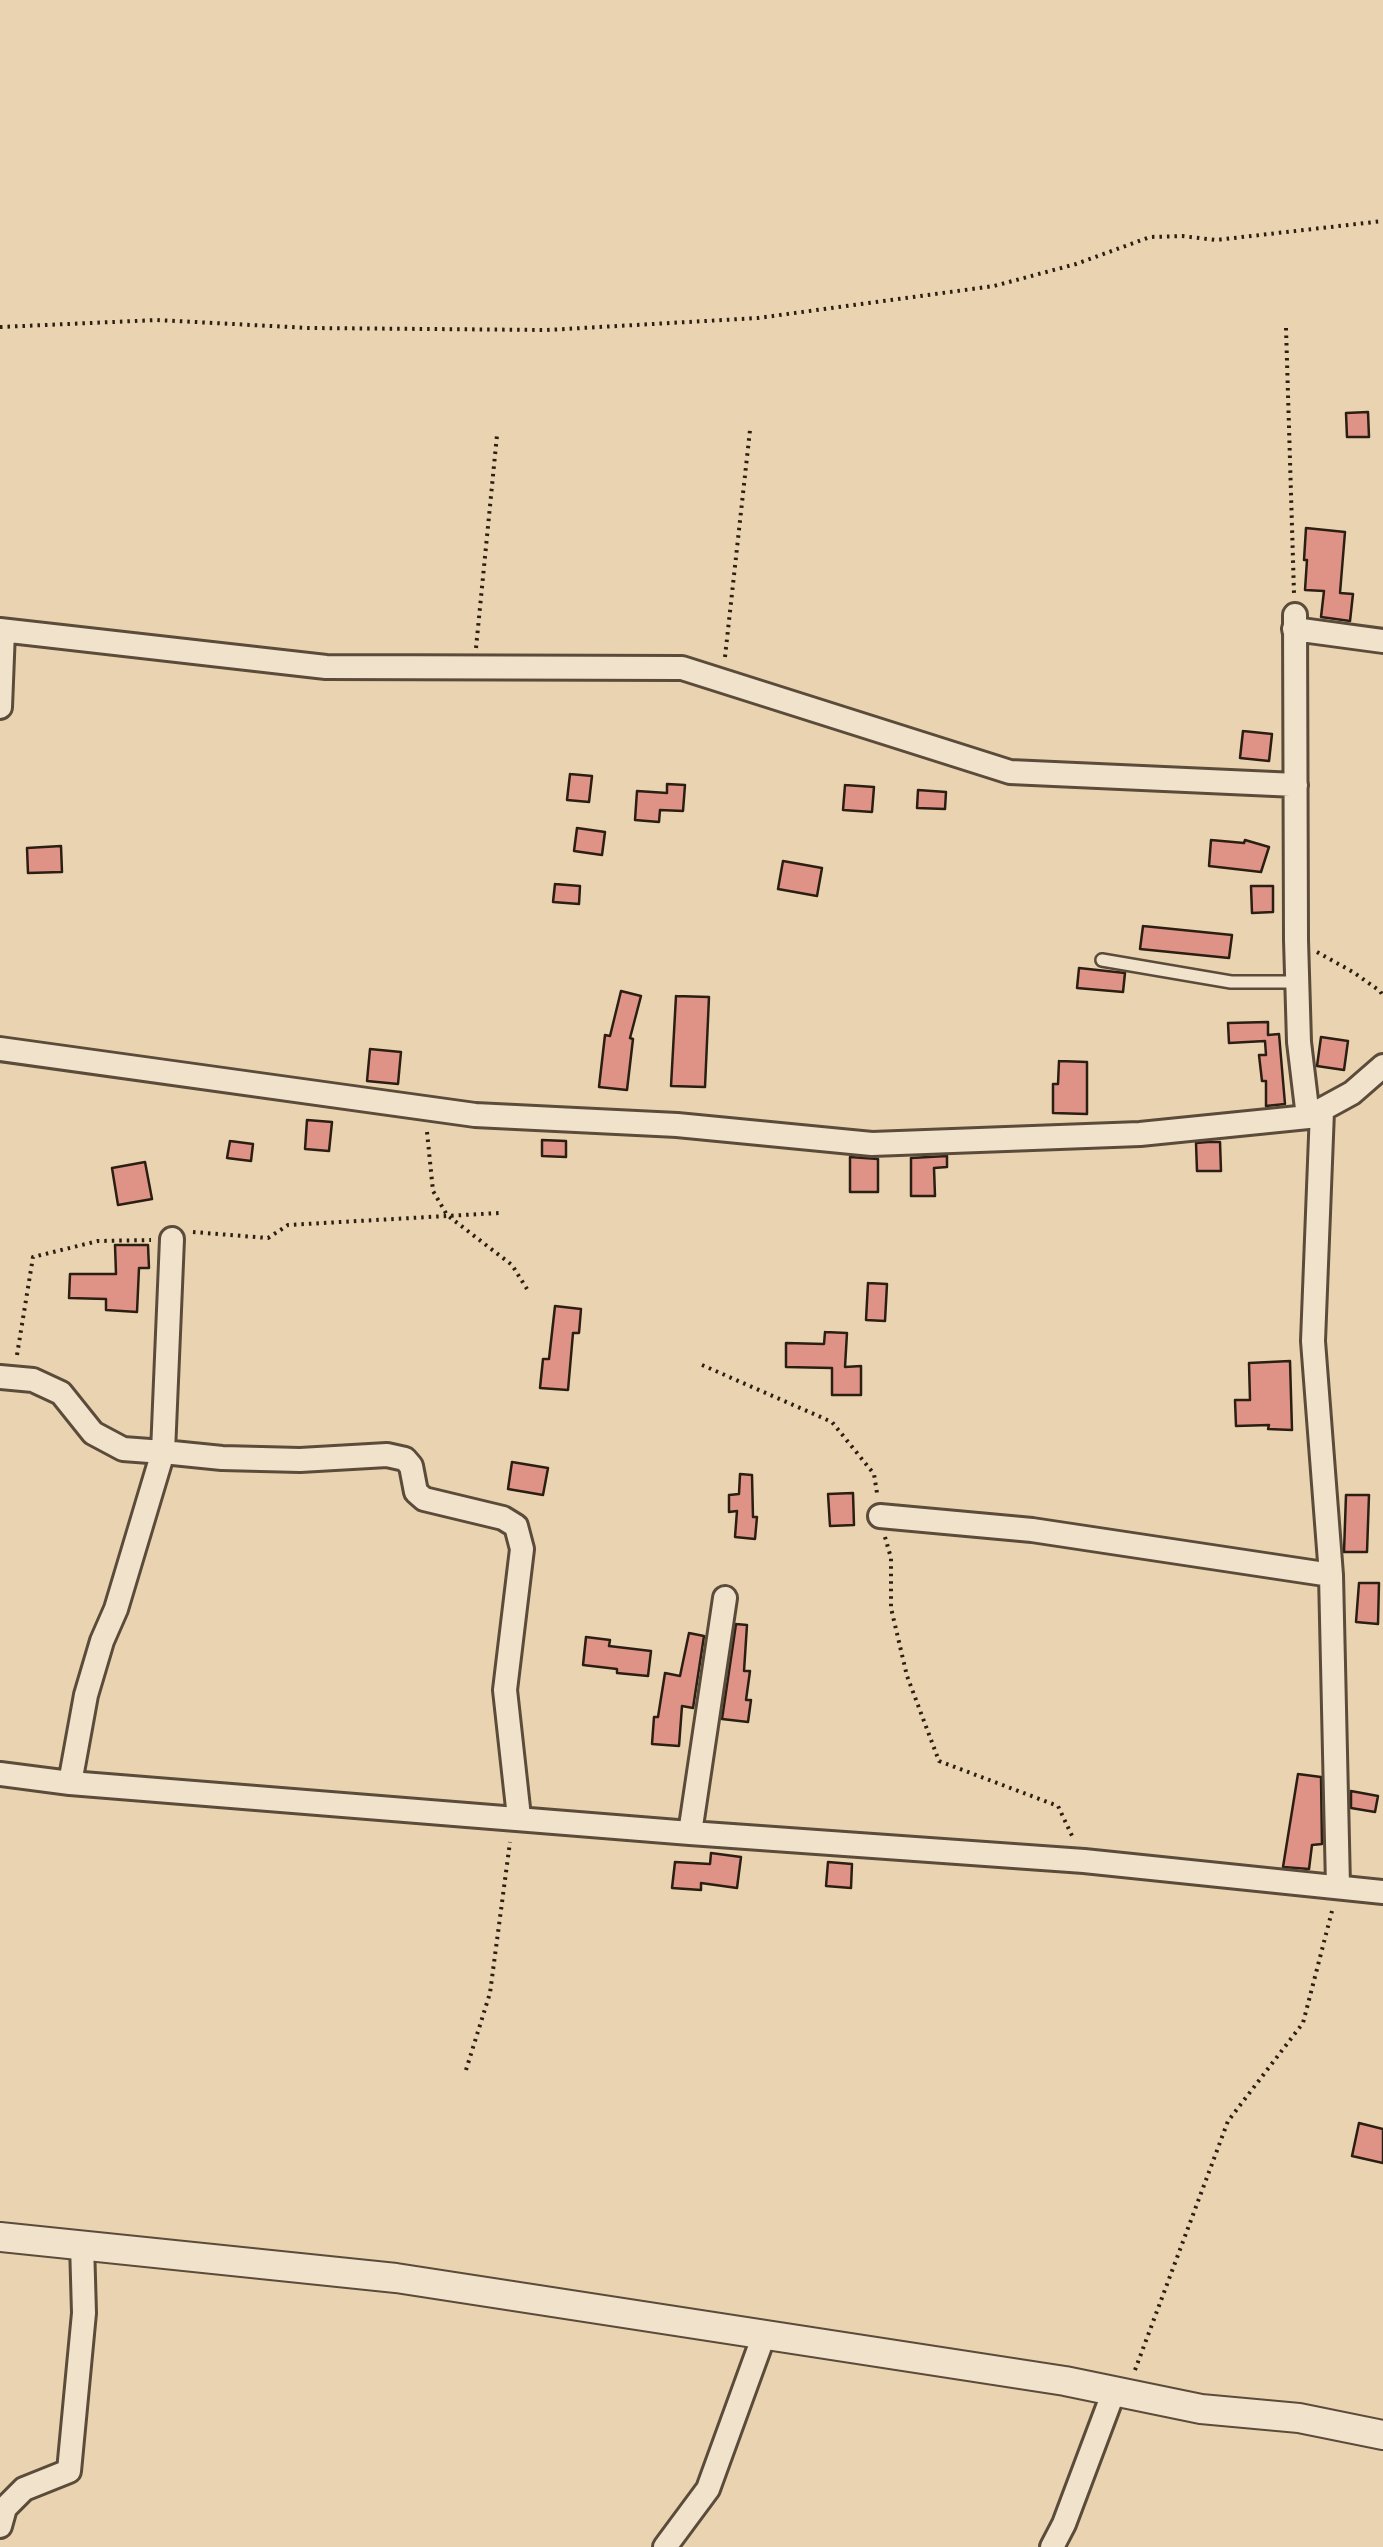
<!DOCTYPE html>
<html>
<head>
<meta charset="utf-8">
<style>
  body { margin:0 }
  canvas { display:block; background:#ead3b0 }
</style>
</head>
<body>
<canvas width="1383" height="2547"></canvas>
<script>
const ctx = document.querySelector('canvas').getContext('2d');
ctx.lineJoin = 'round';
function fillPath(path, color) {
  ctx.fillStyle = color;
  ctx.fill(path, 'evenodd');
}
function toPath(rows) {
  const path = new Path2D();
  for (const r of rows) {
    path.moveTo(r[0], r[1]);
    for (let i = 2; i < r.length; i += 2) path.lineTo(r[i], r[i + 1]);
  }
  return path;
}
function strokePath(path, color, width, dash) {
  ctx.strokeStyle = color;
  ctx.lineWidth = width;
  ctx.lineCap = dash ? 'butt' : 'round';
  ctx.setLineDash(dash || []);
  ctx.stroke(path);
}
const building = toPath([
  [1368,412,1369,437,1347,437,1346,413,1368,412],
  [1306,528,1345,532,1340,593,1353,594,1350,621,1321,617,1324,591,1305,590,1307,560,1304,560,1306,528],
  [1243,731,1272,734,1269,761,1240,758,1243,731],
  [570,774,592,776,589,802,567,800,570,774],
  [667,784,685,785,683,811,660,810,659,822,635,820,637,791,667,793,667,784],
  [845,785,874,787,872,812,843,810,845,785],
  [918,790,946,792,945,809,917,808,918,790],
  [577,828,605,832,602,855,574,851,577,828],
  [1211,840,1244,843,1245,840,1269,847,1261,872,1209,866,1211,840],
  [61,846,62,872,28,873,27,848,61,846],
  [783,861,822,868,817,896,778,889,783,861],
  [555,884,580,886,579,904,553,902,555,884],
  [1251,886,1273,886,1273,912,1252,913,1251,886],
  [1143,926,1232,935,1229,958,1140,949,1143,926],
  [1079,968,1125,973,1123,992,1077,988,1079,968],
  [621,991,641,996,630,1038,633,1039,627,1090,599,1087,605,1035,610,1036,621,991],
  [676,996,709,997,705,1087,671,1086,676,996],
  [1268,1022,1268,1035,1279,1034,1285,1104,1266,1106,1266,1081,1262,1081,1259,1055,1266,1055,1265,1041,1229,1043,1228,1023,1268,1022],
  [1321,1037,1348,1041,1344,1070,1317,1066,1321,1037],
  [370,1049,401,1052,398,1084,367,1081,370,1049],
  [1059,1061,1087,1062,1087,1114,1053,1113,1053,1084,1058,1084,1059,1061],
  [307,1120,332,1122,329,1151,305,1149,307,1120],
  [542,1140,566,1141,566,1157,542,1156,542,1140],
  [230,1141,253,1144,251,1161,227,1158,230,1141],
  [1208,1142,1220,1142,1221,1171,1197,1171,1196,1143,1208,1142],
  [947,1156,947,1167,934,1168,935,1196,911,1196,911,1158,947,1156],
  [850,1157,878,1159,878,1192,850,1192,850,1157],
  [145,1162,152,1199,118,1205,112,1168,145,1162],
  [115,1245,148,1245,149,1268,139,1268,137,1312,106,1310,106,1299,69,1298,70,1274,116,1274,115,1245],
  [868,1283,887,1284,885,1321,866,1320,868,1283],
  [555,1306,581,1309,579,1333,573,1333,568,1390,540,1388,543,1359,549,1359,555,1306],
  [825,1332,847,1333,845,1367,861,1366,861,1395,832,1395,832,1368,786,1367,786,1343,824,1344,825,1332],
  [1290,1361,1292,1430,1268,1429,1269,1425,1236,1426,1235,1400,1250,1400,1249,1363,1290,1361],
  [512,1462,548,1468,543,1495,508,1489,512,1462],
  [740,1474,752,1475,753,1517,757,1517,755,1539,735,1537,737,1511,729,1512,729,1495,739,1494,740,1474],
  [853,1493,854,1525,830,1526,828,1494,853,1493],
  [1346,1495,1369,1495,1367,1552,1344,1552,1346,1495],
  [1359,1583,1379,1583,1378,1624,1356,1622,1359,1583],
  [736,1624,747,1625,744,1671,750,1671,746,1700,751,1700,748,1722,722,1719,736,1624],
  [689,1633,704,1636,693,1708,682,1706,679,1746,652,1744,654,1717,658,1717,665,1673,680,1676,689,1633],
  [586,1637,610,1640,609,1646,651,1651,648,1676,617,1673,617,1669,583,1665,586,1637],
  [1298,1774,1321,1777,1322,1844,1312,1845,1309,1869,1283,1867,1298,1774],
  [1351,1791,1378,1796,1375,1812,1351,1808,1351,1791],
  [711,1853,741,1857,737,1888,701,1883,701,1890,672,1888,675,1862,710,1864,711,1853],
  [828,1862,852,1864,851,1888,826,1886,828,1862],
  [1359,2123,1383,2129,1383,2163,1352,2156,1359,2123]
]);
fillPath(building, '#df9387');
strokePath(building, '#2b1e13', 2.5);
const service = toPath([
  [1102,960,1231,982,1297,982]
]);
const minor = toPath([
  [1294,629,1383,641],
  [0,630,326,667,682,668,1010,772,1296,785],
  [0,707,3,631],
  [0,1049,475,1115,677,1125,872,1144,1140,1134,1308,1117,1299,1042,1296,940,1295,615],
  [1322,1111,1313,1341,1331,1575,1338,1886],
  [1308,1117,1352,1093,1383,1066],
  [0,1377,33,1380,61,1393,93,1433,123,1449,163,1452,172,1239],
  [880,1516,1032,1530,1331,1575],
  [0,1774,70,1783,690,1833,1084,1861,1383,1892],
  [70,1783,86,1695,102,1641,116,1609,163,1452,222,1458,300,1460,387,1455,405,1459,411,1466,416,1492,424,1499,503,1518,516,1526,522,1549,505,1690,519,1817],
  [690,1833,725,1598],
  [0,2526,5,2508,24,2489,69,2471,84,2313,82,2244],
  [665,2547,708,2489,764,2335],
  [1052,2547,1064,2524,1114,2391]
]);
const tertiary = toPath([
  [0,2237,396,2278,1065,2381,1201,2409,1299,2418,1383,2435]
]);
strokePath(service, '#5b4b3a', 16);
strokePath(minor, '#5b4b3a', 28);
strokePath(tertiary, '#5b4b3a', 32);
strokePath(toPath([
  [0,327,157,320,309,328,547,330,758,318,994,286,1076,264,1150,237,1182,236,1216,240,1383,221],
  [1286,328,1294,593],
  [476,648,497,435],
  [725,657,750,430],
  [1317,952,1353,972,1380,991,1383,996],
  [427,1132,433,1191,447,1215,512,1265,527,1289],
  [193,1232,268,1238,288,1225,499,1213],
  [17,1355,33,1257,98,1241,151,1240],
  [702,1365,832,1422,874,1474,877,1493],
  [885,1537,891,1558,891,1608,907,1676,939,1761,1058,1806,1073,1838],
  [466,2070,490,1993,510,1842],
  [1135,2370,1228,2121,1303,2023,1332,1911]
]), '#2b1e13', 4, [2.5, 5]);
strokePath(service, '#f1e2cc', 11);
strokePath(minor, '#f1e2cc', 22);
strokePath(tertiary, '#f1e2cc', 28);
</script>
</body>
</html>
